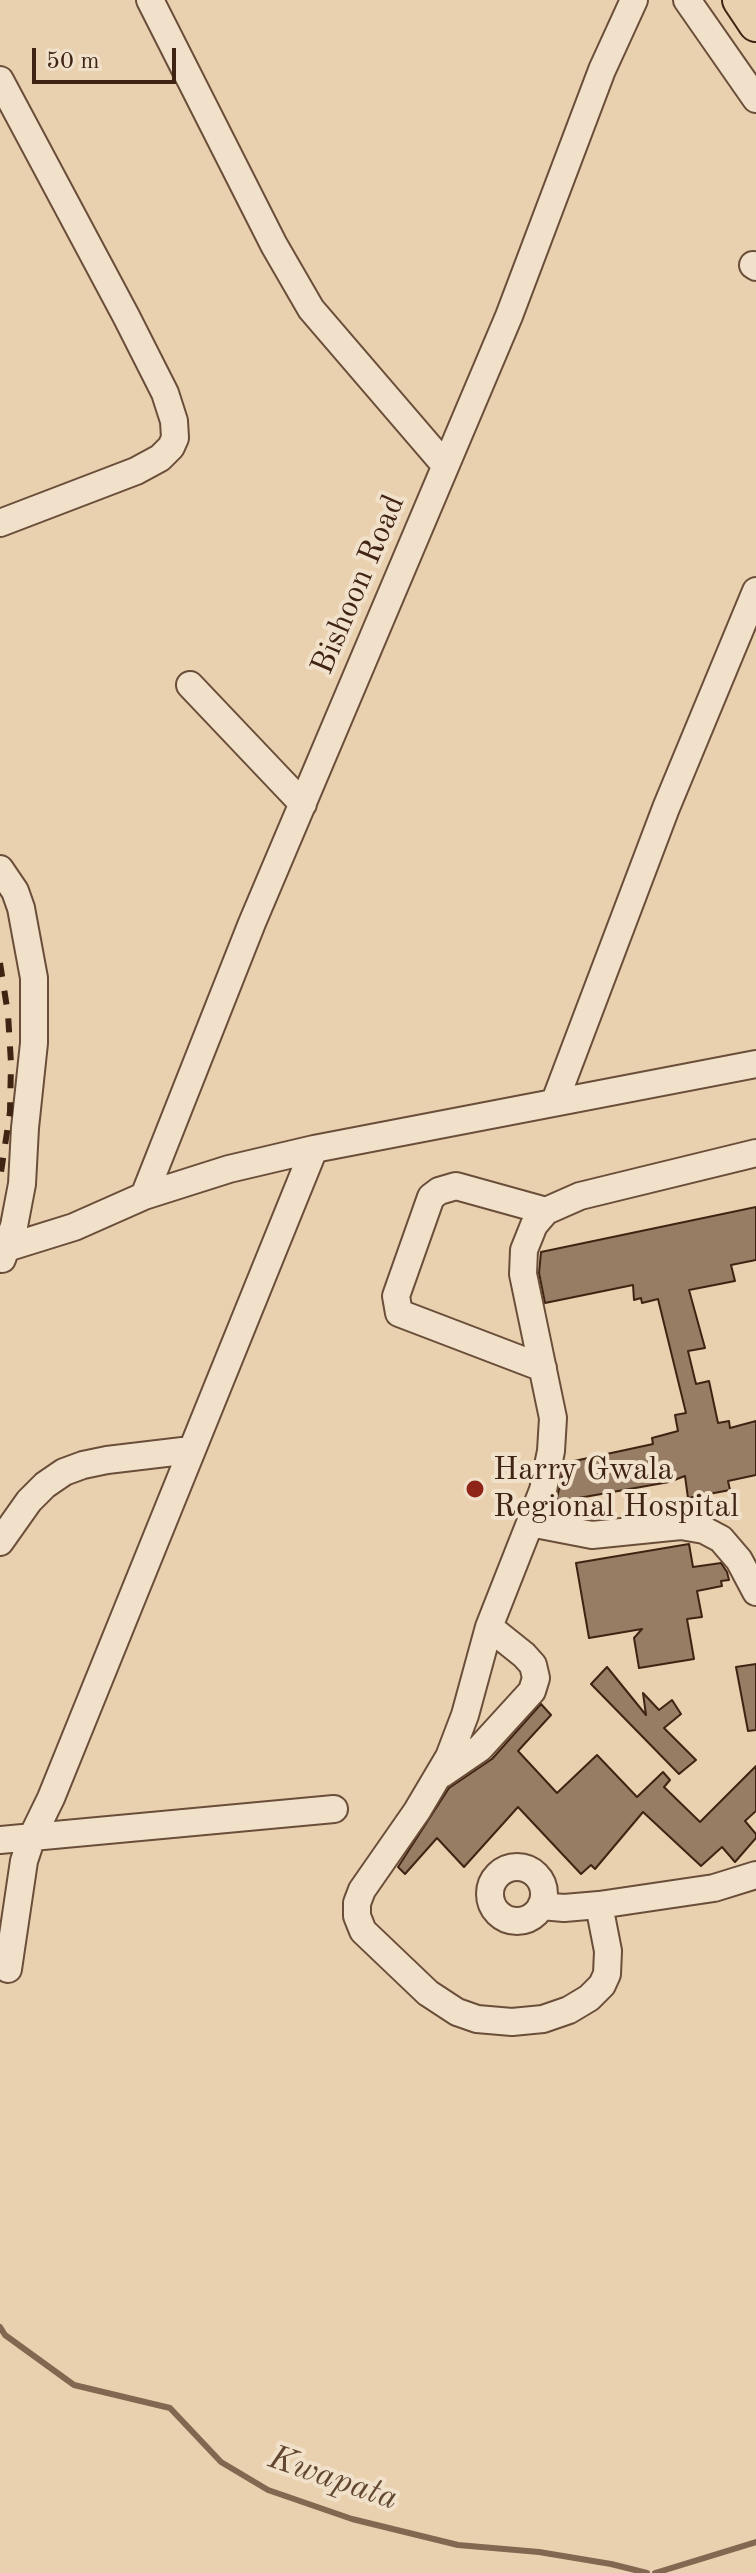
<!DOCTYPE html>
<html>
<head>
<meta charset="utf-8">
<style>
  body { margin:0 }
  #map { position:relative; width:756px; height:2573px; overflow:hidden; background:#e9d1af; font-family:"Old Standard TT",serif }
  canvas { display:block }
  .scale { position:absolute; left:32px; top:48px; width:144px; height:36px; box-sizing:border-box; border:4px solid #3f2313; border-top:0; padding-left:10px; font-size:24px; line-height:28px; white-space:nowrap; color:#3f2313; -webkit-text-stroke:6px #f1e1cb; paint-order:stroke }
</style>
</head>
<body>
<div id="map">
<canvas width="756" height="2573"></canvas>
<div class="scale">50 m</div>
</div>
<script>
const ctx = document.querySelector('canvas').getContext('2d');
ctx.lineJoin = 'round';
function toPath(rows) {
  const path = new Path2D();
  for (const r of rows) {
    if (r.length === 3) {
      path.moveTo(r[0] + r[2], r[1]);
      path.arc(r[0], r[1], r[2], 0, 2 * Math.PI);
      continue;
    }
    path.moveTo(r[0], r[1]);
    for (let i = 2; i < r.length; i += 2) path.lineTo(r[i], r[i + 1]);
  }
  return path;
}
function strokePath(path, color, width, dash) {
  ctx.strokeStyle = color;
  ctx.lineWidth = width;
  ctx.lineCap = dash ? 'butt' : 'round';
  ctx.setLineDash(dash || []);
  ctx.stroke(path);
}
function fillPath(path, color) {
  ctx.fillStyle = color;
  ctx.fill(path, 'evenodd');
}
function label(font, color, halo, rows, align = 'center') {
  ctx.font = font + ' "Old Standard TT",serif';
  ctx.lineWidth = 8;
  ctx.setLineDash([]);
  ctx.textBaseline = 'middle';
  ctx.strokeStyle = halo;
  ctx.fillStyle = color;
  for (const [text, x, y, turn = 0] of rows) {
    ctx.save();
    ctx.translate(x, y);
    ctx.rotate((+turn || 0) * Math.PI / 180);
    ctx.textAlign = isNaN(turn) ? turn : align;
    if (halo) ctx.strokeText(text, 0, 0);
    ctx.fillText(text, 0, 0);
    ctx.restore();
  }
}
strokePath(toPath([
  [0,2327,5,2335,74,2385,170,2408,221,2462,268,2490,352,2519,458,2545,539,2552,611,2564,647,2573],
  [655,2573,756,2542]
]), '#826851', 6);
const building = toPath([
  [756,1207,756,1260,731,1265,735,1281,689,1290,705,1348,688,1351,696,1384,709,1381,718,1423,729,1421,730,1428,756,1421,756,1475,728,1481,730,1490,688,1498,685,1476,669,1482,556,1502,565,1463,653,1444,652,1438,678,1431,675,1415,686,1413,658,1299,642,1303,641,1298,634,1300,633,1285,545,1303,539,1273,541,1252,756,1207],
  [689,1544,693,1567,721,1563,727,1572,729,1580,721,1581,722,1586,697,1591,702,1617,687,1619,694,1659,639,1668,634,1638,642,1629,589,1638,576,1563,689,1544],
  [756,1664,756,1730,748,1731,736,1667,756,1664],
  [607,1667,646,1715,643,1693,659,1710,672,1700,681,1714,664,1728,696,1760,679,1774,591,1684,607,1667],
  [541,1704,551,1715,518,1751,557,1793,597,1755,637,1797,663,1772,670,1780,664,1787,700,1822,756,1766,756,1811,745,1821,756,1834,756,1838,735,1862,722,1847,701,1866,643,1812,595,1869,591,1865,581,1874,518,1807,464,1867,437,1838,405,1874,398,1867,449,1788,492,1759,541,1704]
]);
fillPath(building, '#977d64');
strokePath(building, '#3f2313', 2);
const minor = toPath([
  [150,0,274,245,311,309,445,465],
  [687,0,756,99],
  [0,80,126,316,165,393,174,421,175,438,171,447,160,458,136,471,0,523],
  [753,265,756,267],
  [190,685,303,804],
  [0,869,15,891,21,908,34,978,34,1043,25,1128,22,1184,14,1226,2,1259],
  [555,1101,666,808,756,591],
  [144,1196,252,923,509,316,602,70,634,0],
  [0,1250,74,1227,144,1196,229,1169,314,1149,756,1064],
  [543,1368,399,1313,396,1296,431,1197,439,1191,456,1186,546,1211],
  [530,1523,592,1535,681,1526,704,1530,721,1539,739,1560,756,1592],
  [0,1542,29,1501,45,1485,64,1472,83,1465,107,1460,191,1450],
  [442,1774,480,1748,532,1691,536,1678,533,1665,524,1655,489,1627],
  [0,1840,334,1809],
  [517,1894,27],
  [599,1905,608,1951,607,1974,602,1985,589,1998,569,2010,543,2019,512,2022,477,2019,457,2012,428,1993,363,1931,357,1916,357,1903,362,1890,417,1811,449,1757,465,1715,489,1627,543,1490,551,1451,553,1418,523,1274,524,1250,534,1225,546,1211,580,1196,756,1153],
  [541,1906,564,1908,599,1905,714,1888,756,1875],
  [8,1969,24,1861,32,1837,51,1798,314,1149]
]);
const major = toPath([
  [740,0,756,24]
]);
strokePath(minor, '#6a4e3a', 30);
strokePath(major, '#3f2313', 38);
strokePath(minor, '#f1e1cb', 26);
strokePath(major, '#e9d1af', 34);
strokePath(toPath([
  [0,963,8,1014,11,1063,10,1112,0,1179]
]), '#3f2313', 6, [14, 14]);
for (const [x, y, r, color] of [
  [475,1489,10,"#8f2418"]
]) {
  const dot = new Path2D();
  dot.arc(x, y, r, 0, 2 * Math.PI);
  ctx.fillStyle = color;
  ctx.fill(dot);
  strokePath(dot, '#f1e1cb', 3);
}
label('32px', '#3f2313', '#f1e1cb', [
  ["Bishoon Road",359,585,-67]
]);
label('32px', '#3f2313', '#f1e1cb', [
  ["Harry Gwala",493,1471],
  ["Regional Hospital",493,1508]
], 'left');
label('italic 34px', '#614632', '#f1e1cb', [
  ["Kwapata",333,2479,19]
]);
</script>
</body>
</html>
